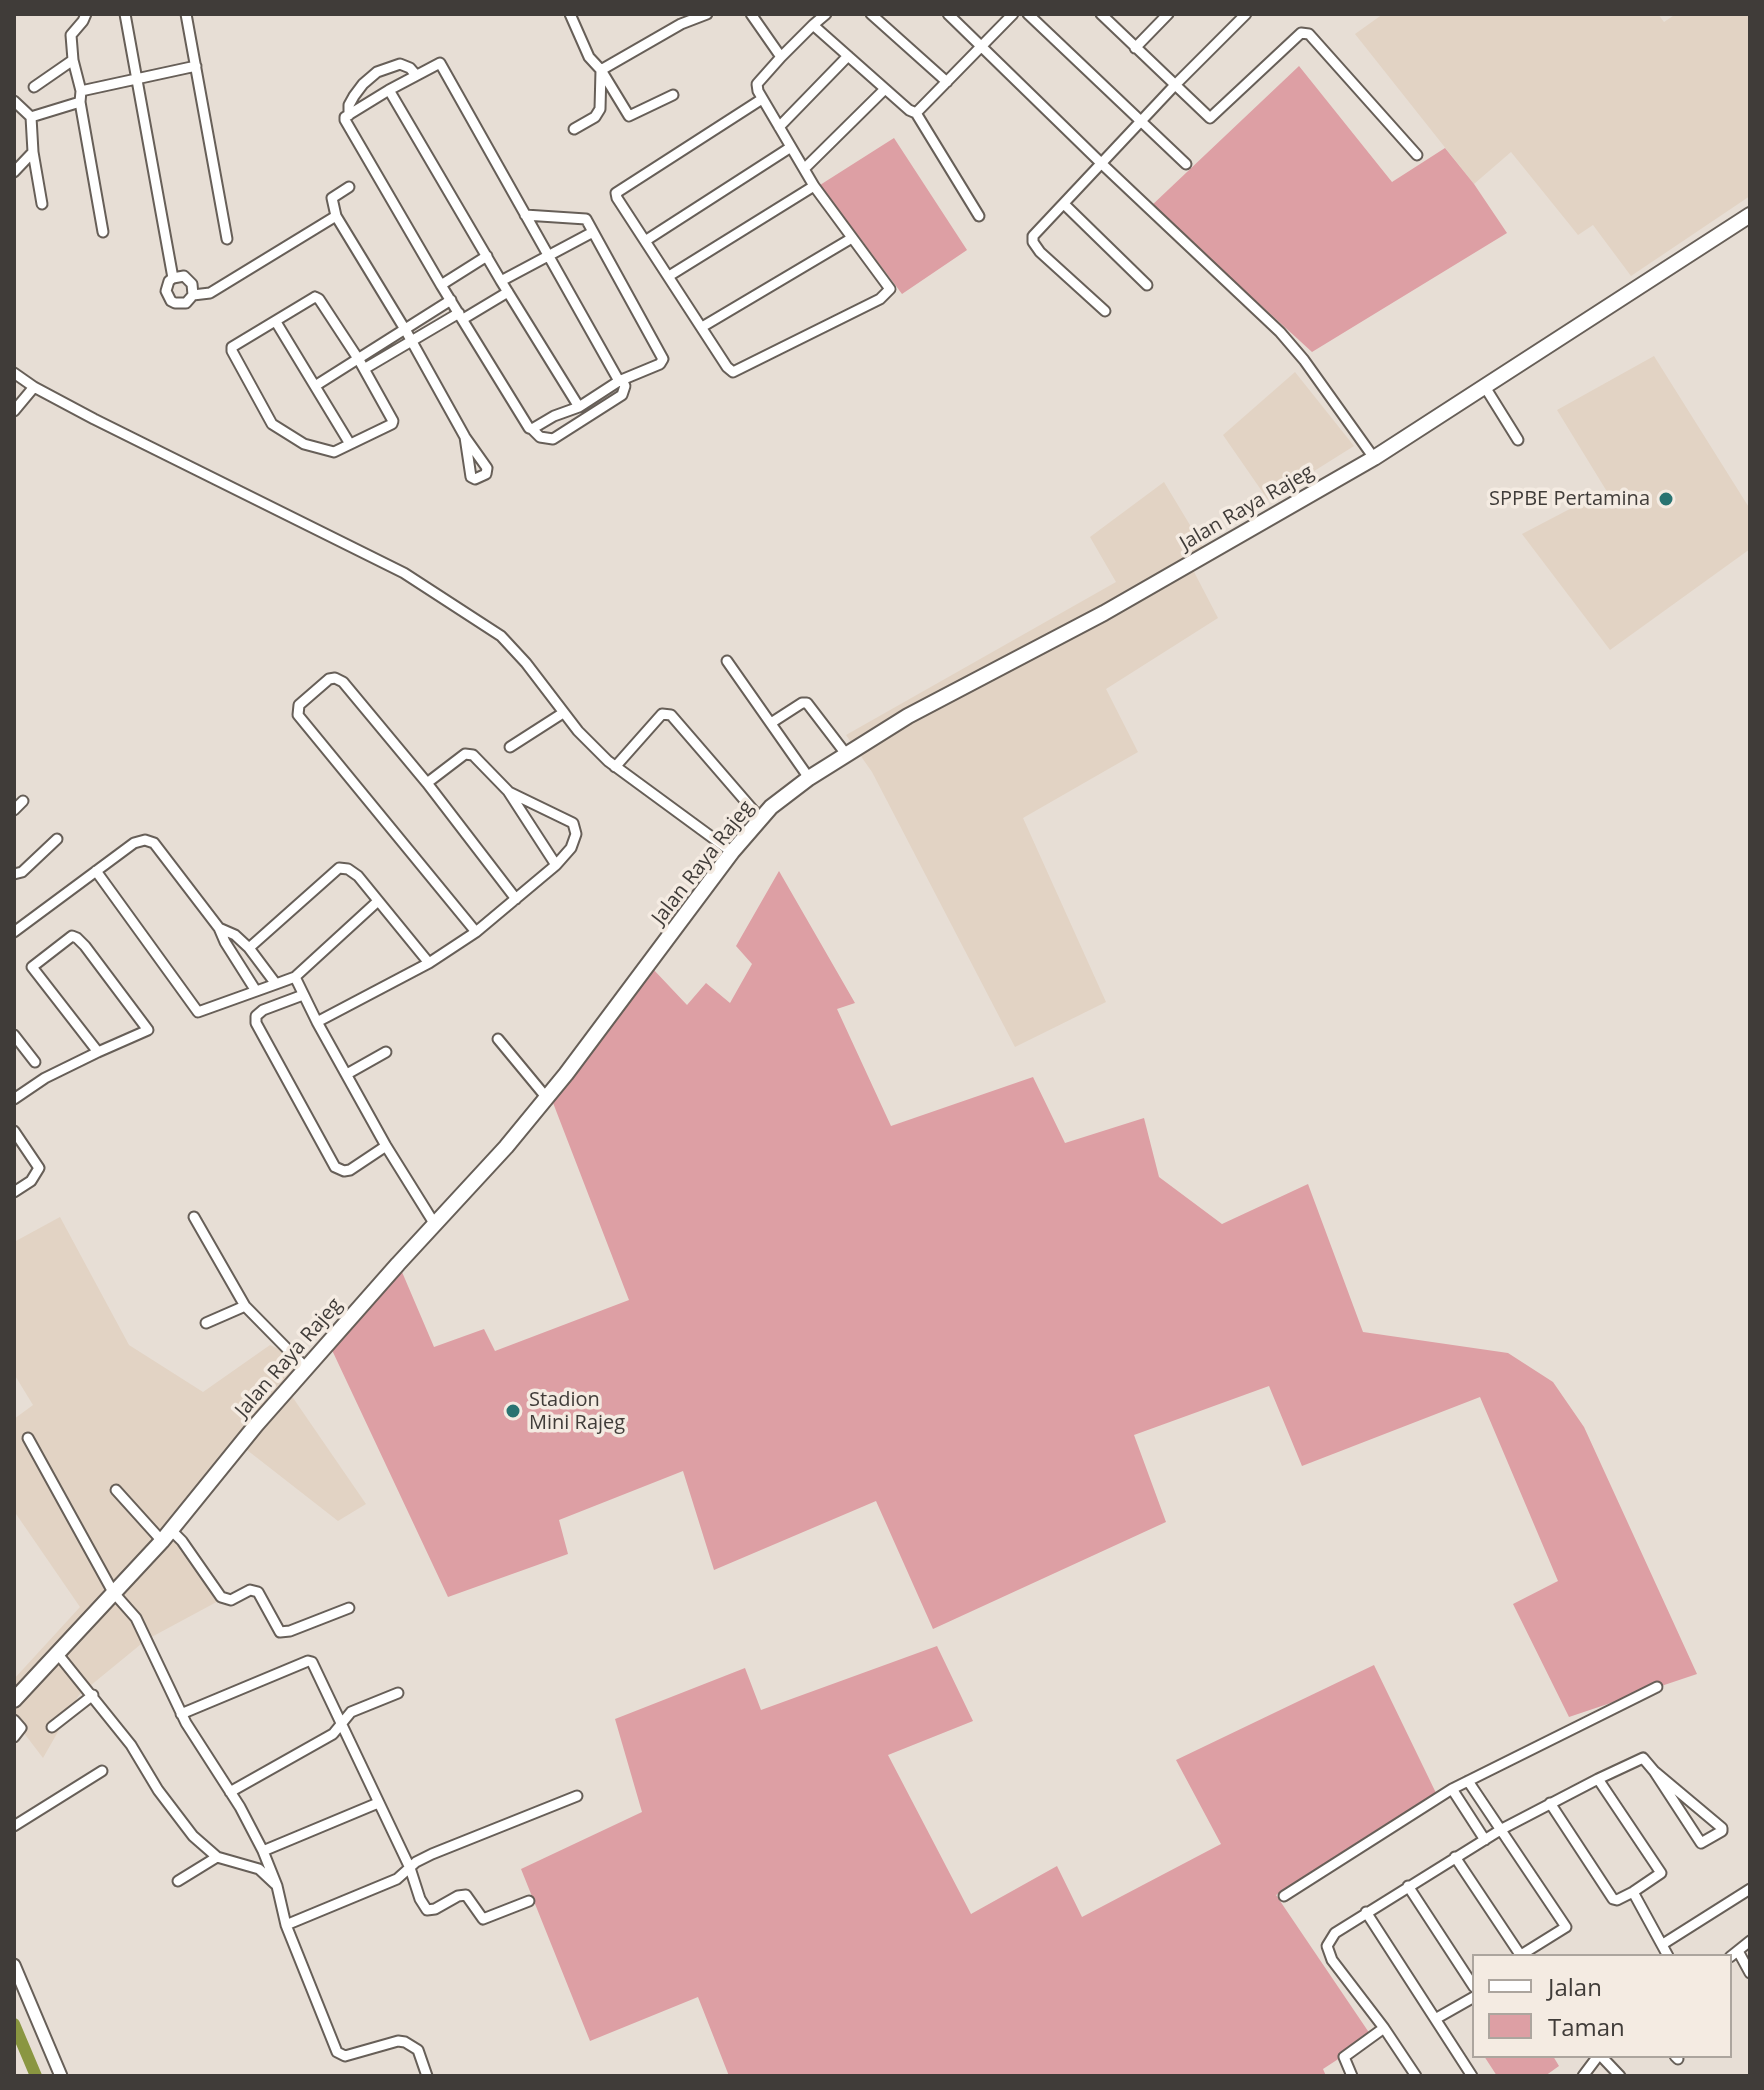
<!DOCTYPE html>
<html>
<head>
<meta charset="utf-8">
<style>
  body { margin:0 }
  #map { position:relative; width:1764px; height:2090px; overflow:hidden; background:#e7ded5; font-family:"Open Sans",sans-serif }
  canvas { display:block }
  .frame { position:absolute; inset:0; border:16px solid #403c39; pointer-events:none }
  .legend { position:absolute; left:1472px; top:1954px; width:260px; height:104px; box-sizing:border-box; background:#f4ebe2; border:2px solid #aca59e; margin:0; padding:10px 14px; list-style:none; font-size:24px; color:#403c39 }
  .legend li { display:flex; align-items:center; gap:16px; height:40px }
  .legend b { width:40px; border:2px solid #aca59e }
</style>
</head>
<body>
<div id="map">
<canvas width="1764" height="2090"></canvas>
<div class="frame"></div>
<ul class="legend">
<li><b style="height:10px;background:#fff"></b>Jalan</li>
<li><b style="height:22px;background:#dd9fa4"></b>Taman</li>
</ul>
</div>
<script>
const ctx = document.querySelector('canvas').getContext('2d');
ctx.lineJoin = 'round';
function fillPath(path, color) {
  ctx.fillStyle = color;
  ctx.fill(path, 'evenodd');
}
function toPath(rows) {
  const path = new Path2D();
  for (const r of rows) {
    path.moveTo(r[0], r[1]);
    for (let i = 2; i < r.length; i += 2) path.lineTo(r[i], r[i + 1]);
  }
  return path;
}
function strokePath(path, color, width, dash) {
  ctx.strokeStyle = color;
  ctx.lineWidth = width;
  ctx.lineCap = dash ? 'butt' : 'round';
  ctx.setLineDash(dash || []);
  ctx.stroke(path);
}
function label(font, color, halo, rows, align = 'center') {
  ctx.font = font + ' "Open Sans",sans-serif';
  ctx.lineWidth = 7;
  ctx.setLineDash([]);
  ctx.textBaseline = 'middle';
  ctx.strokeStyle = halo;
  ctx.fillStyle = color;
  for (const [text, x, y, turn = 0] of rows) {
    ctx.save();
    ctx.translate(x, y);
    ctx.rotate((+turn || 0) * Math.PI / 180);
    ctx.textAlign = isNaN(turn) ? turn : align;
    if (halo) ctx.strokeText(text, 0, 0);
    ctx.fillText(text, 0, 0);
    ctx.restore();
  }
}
fillPath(toPath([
  [1383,14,1658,14,1664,22,1676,14,1750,14,1750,196,1631,276,1593,225,1578,235,1511,152,1474,184,1355,34],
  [1654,356,1750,509,1750,549,1610,650,1522,534,1606,490,1557,410],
  [1295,372,1354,446,1268,500,1223,435],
  [1164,482,1208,555,1192,568,1218,618,1106,689,1138,752,1023,818,1106,1002,1015,1047,872,772,846,735,1116,582,1090,537],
  [60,1217,129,1345,203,1392,270,1345,296,1357,289,1392,366,1504,338,1521,247,1450,175,1536,224,1598,146,1640,79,1695,43,1758,14,1720,14,1679,80,1607,14,1511,14,1419,33,1405,14,1374,14,1242]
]), '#e2d3c4');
fillPath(toPath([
  [1299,66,1392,182,1445,148,1474,184,1507,233,1312,352,1207,256,1150,207],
  [894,138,967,250,902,294,820,185],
  [779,871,855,1003,837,1009,891,1126,1033,1077,1065,1143,1144,1118,1159,1177,1222,1224,1308,1184,1363,1332,1508,1353,1553,1382,1584,1427,1697,1674,1569,1717,1513,1604,1558,1581,1480,1397,1302,1466,1269,1386,1134,1435,1166,1522,933,1629,876,1501,714,1570,683,1471,559,1520,568,1554,448,1597,331,1348,402,1272,434,1347,484,1329,495,1351,629,1300,550,1095,653,969,687,1005,706,983,730,1003,752,964,736,946],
  [937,1646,973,1721,888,1755,971,1914,1057,1866,1082,1917,1221,1844,1176,1760,1374,1665,1436,1793,1276,1895,1372,2037,1323,2069,1326,2076,729,2076,698,1997,590,2041,521,1869,642,1812,615,1719,745,1668,761,1710],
  [1484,2056,1553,2056,1559,2066,1545,2076,1497,2076]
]), '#dd9fa4');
strokePath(toPath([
  [14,2024,36,2076]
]), '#8a9641', 12);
const minor = toPath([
  [86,14,83,21,71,35,73,60,81,91,80,102,103,232],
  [125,14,173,278,169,281,166,291,171,301,175,303,186,303,193,295,192,284,184,276,173,278],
  [186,14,227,239],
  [570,14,589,57,601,70,681,24,707,14],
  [751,14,781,57,813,25,909,110,916,113,1013,14],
  [871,14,947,82],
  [948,14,1102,164,1280,332,1304,360,1374,458],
  [1028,14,1186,164],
  [1101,14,1210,118,1301,33,1309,34,1417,155],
  [813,25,826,14],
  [1135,48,1168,14],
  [601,70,629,116,673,95],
  [34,87,73,60],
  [389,90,501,281,579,407,554,416,532,429,529,428,441,285,345,120,345,117,389,90],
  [389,90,440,63,619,381],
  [81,91,196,66],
  [762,99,616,193,617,198,727,367,733,372,880,299,890,289,814,186,758,91,757,84,781,57],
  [14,101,31,117,33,152,42,204],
  [916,113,979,216],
  [349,115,349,105,354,96,363,84,377,72,400,64,410,68,416,75],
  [31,117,80,102],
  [779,127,848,56],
  [574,129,595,117,600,109,601,70],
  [804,169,885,89],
  [14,172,33,152],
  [349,187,332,198,336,216,406,331,465,437,487,468,486,474,475,479,471,477,465,437],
  [1064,204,1147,285],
  [525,215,586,219,663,359,660,364,619,381,579,407],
  [645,241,791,147],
  [669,276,814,186],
  [501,281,593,232],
  [441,285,487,256],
  [193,295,210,293,336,216],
  [315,297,319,299,359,360,393,421,392,424,334,452,304,444,272,424,232,351,232,347,315,297],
  [1105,311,1040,252,1033,242,1033,236,1174,86,1246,14],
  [463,319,508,292],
  [276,322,350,444],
  [702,327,852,238],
  [364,369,459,313],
  [14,373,34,387,94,419,404,573,501,636,526,663,578,731,608,761,732,852],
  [315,386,451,300],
  [1485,387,1518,440],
  [14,411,34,387],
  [532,429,540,437,553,439,622,395,625,386,622,380],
  [727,661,809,778],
  [771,723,802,703,807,703,846,754],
  [510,747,563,713],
  [615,767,662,714,671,715,760,818],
  [427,783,465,754,473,755,508,791,556,865,476,932,429,963,317,1022,386,1146,434,1223],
  [509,792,573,823,576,834,571,848,556,865],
  [14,810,23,801],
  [96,871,198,1012,276,984],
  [14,874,22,872,57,839],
  [219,928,235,935,249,948,276,984,295,977,317,1022],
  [14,932,134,843,145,840,154,843,219,928,225,942,256,991],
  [476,932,298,715,299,705,329,679,335,678,343,682,427,783,516,899],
  [249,948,339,868,348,869,358,876,429,963],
  [295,977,378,901],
  [303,995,263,1010,256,1016,256,1023,335,1167,344,1171,350,1170,386,1146],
  [14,1035,35,1062],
  [498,1039,546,1097],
  [347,1074,386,1052],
  [14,1099,45,1078,98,1052,148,1030,85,946,77,938,72,936,32,967,98,1052],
  [14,1131,39,1168,31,1181,14,1192],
  [194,1217,245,1306,306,1368],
  [206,1323,245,1306],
  [28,1438,113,1592,136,1618,186,1723,240,1807,263,1851,277,1886,286,1925,337,2052,345,2056,398,2041,405,2042,418,2050,427,2076],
  [116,1490,162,1541],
  [170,1529,182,1541,221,1597,231,1600,250,1590,258,1592,280,1632,290,1631,349,1608],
  [57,1653,131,1745,158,1790,193,1836,217,1857,259,1869,275,1884],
  [181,1714,308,1661,312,1662,410,1868,420,1899,427,1910,435,1909,458,1896,466,1895,483,1919,529,1901],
  [14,1720,21,1728,14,1737],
  [52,1727,93,1695],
  [1468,1781,1566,1927,1521,1955],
  [1452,1789,1485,1840],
  [230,1792,333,1734,351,1712,398,1693],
  [1550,1803,1613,1899,1617,1900,1633,1892,1661,1873,1598,1779],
  [14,1826,102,1771],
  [263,1851,378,1803],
  [1455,1857,1521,1956],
  [178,1881,217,1857],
  [1408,1886,1474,1987],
  [1633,1892,1668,1956],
  [1284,1896,1452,1789,1657,1687],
  [1366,1912,1472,2076],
  [286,1925,397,1879,416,1862,432,1854,577,1796],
  [1663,1944,1750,1889],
  [1738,1951,1750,1973],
  [1730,1957,1750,1941],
  [1437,2018,1474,1997],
  [1601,2056,1620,2076],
  [1675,2056,1678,2059],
  [1352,2076,1344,2057,1384,2028],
  [1416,2076,1384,2028,1332,1960,1327,1946,1335,1933,1502,1829,1598,1779,1643,1758,1654,1771,1722,1828,1722,1831,1701,1843,1654,1771],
  [1583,2076,1598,2056]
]);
const tertiary = toPath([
  [14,1965,61,2076]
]);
const secondary = toPath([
  [14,1700,162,1541,256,1425,398,1264,506,1147,566,1074,732,852,771,807,809,778,908,716,1104,613,1374,458,1750,215]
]);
strokePath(minor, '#675f58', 13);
strokePath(tertiary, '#675f58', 15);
strokePath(secondary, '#675f58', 18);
strokePath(minor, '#fff', 9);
strokePath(tertiary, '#fff', 11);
strokePath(secondary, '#fff', 14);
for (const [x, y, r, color] of [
  [1666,499,8,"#297371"],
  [513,1411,8,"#297371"]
]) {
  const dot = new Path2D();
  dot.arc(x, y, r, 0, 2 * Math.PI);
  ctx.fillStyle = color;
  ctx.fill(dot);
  strokePath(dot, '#f4ebe2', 3);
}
label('20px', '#403c39', '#f4ebe2', [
  ["SPPBE Pertamina",1650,499],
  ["Stadion",529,1400,"left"],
  ["Mini Rajeg",529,1423,"left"]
], 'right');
label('20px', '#403c39', '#f4ebe2', [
  ["Jalan Raya Rajeg",1247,508,-30],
  ["Jalan Raya Rajeg",703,863,-52],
  ["Jalan Raya Rajeg",289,1358,-49]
]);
</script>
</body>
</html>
